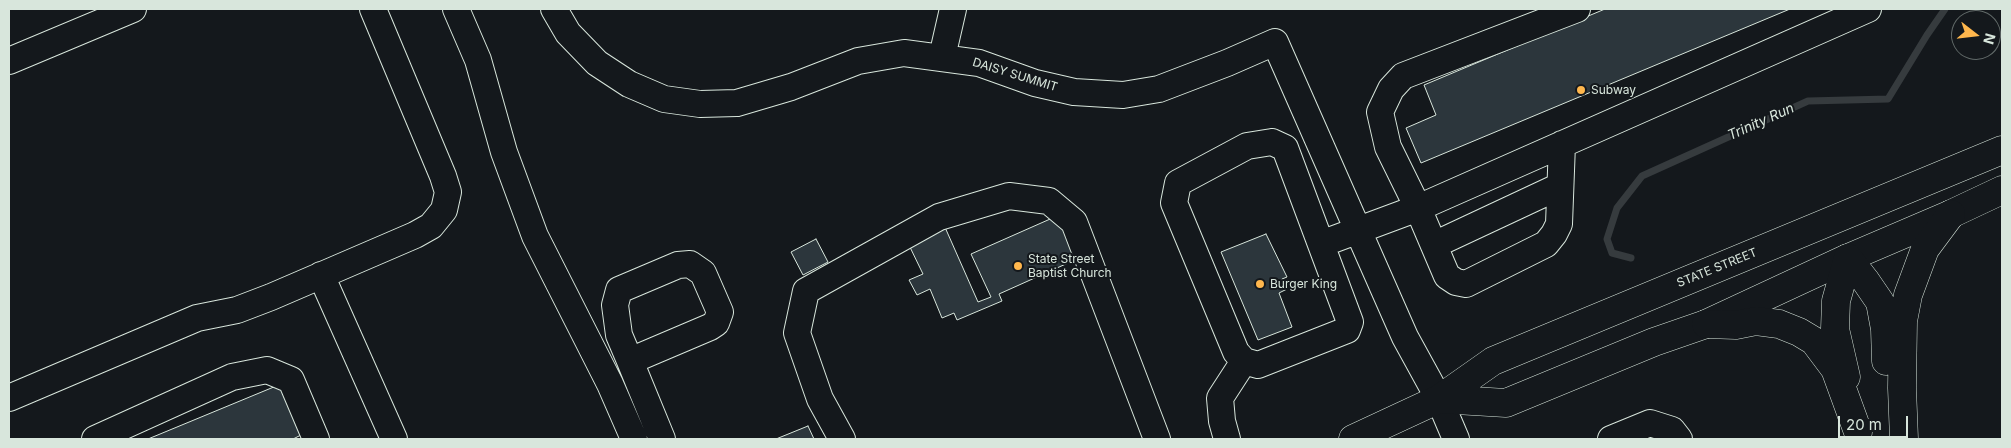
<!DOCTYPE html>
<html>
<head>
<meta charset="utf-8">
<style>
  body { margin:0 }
  #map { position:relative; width:2011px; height:448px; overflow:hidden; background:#14181c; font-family:Inter,sans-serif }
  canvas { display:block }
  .frame { position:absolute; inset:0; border:10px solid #d8e6dc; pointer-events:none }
  .north { position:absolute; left:1951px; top:10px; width:50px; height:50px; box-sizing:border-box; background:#14181c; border:1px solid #626a69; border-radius:50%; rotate:106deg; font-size:14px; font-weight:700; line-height:20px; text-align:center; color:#d8e6dc }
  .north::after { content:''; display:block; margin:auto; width:18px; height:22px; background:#ffb74d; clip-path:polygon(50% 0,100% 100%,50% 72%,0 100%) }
  .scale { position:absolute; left:1838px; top:416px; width:70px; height:22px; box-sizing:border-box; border:2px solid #d8e6dc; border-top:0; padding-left:6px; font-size:15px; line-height:18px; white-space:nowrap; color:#d8e6dc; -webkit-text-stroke:4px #14181c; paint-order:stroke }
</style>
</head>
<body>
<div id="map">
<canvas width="2011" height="448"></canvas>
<div class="frame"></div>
<div class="north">N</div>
<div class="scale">20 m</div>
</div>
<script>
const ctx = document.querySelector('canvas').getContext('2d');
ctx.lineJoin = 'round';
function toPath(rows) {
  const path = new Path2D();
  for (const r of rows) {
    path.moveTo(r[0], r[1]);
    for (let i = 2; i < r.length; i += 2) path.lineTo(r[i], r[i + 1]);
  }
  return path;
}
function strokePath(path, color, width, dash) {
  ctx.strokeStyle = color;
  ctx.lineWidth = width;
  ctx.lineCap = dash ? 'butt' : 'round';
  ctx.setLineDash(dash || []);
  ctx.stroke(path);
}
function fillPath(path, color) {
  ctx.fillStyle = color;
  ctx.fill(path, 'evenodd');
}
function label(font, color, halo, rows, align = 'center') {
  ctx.font = font + ' Inter,sans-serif';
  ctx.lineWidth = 4;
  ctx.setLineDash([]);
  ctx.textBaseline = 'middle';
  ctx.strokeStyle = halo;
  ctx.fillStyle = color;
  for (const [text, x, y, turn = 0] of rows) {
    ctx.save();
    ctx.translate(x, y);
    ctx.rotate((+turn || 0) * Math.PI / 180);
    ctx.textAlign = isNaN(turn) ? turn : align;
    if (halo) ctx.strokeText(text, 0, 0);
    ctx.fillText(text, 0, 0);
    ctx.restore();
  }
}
strokePath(toPath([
  [1631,258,1612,253,1607,239,1617,208,1642,176,1808,101,1888,99,1927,35,1945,9]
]), '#363b3e', 7);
const building = toPath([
  [1605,9,1790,9,1421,163,1406,128,1436,115,1424,85,1605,9],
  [1057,216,1077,259,999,294,1002,301,957,320,954,313,942,318,930,289,917,295,909,280,923,274,907,241,944,225,978,302,991,297,971,254,1057,216],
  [1266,234,1287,277,1282,279,1287,289,1279,293,1292,327,1258,340,1221,252,1266,234],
  [816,239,828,262,803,275,791,252,816,239],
  [281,384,301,435,293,439,148,439,281,384],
  [808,426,814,439,776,439,808,426]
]);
fillPath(building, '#2c363c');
strokePath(building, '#d8e6dc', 1);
const minor = toPath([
  [456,9,478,60,504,152,535,236,610,384,634,439],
  [554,9,568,33,597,63,629,84,664,99,700,104,737,103,791,87,858,61,904,53,979,63,1035,83,1074,92,1123,95,1159,89,1227,63,1275,42,1405,337,1439,399,1456,439],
  [942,57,953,9],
  [9,61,133,9],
  [1272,142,1285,148,1350,322,1347,330,1258,365,1244,361,1236,352,1174,203,1178,183,1247,146,1272,142],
  [1562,144,1559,224,1554,234,1546,244,1466,284,1456,282,1447,276,1418,208,1388,147,1380,112,1391,89,1403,76,1577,9],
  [1321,244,1418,208,1868,9],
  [1434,245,1560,186],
  [321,275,394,439],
  [630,361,710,327,716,323,720,312,703,273,690,264,678,265,619,290,615,305,619,335,630,361,662,439],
  [9,398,197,318,237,310,271,297,415,235,431,226,444,210,448,192,443,176,373,9],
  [95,439,232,377,267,370,291,380,316,439],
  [842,439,820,399,797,333,806,291,939,217,1009,196,1049,201,1074,222,1157,439],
  [1227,439,1222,421,1220,398,1244,361],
  [1611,439,1650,423,1672,430,1679,439]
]);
const major = toPath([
  [1439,399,1506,403,1654,342,1706,324,1848,258,1951,214,2002,190],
  [1353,439,1439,399,1493,361,2002,150]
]);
const highway = toPath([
  [1848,258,1865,280,1880,302,1885,329,1886,361],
  [1706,324,1736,325,1756,321,1779,324,1799,332,1814,341,1835,369,1858,432],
  [1846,377,1835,329,1836,301,1848,258],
  [1904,439,1902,388,1903,321,1908,295,1925,249,1951,214]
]);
strokePath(minor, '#d8e6dc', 28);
strokePath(major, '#d8e6dc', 29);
strokePath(highway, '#d8e6dc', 29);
strokePath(minor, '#14181c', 26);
strokePath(major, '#14181c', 28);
strokePath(highway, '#14181c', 28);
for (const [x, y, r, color] of [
  [1581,90,5,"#ffb74d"],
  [1018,266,5,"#ffb74d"],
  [1260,284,5,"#ffb74d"]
]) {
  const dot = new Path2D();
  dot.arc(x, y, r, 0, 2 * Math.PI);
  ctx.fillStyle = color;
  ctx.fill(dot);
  strokePath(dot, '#14181c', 2);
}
label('12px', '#d8e6dc', '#14181c', [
  ["DAISY SUMMIT",1015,75,17],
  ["STATE STREET",1717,268,-22]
]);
label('12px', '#d8e6dc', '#14181c', [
  ["Subway",1591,90],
  ["State Street",1028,259],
  ["Baptist Church",1028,273],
  ["Burger King",1270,284]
], 'left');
label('italic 14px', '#d8e6dc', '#14181c', [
  ["Trinity Run",1761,122,-24]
]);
</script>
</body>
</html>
